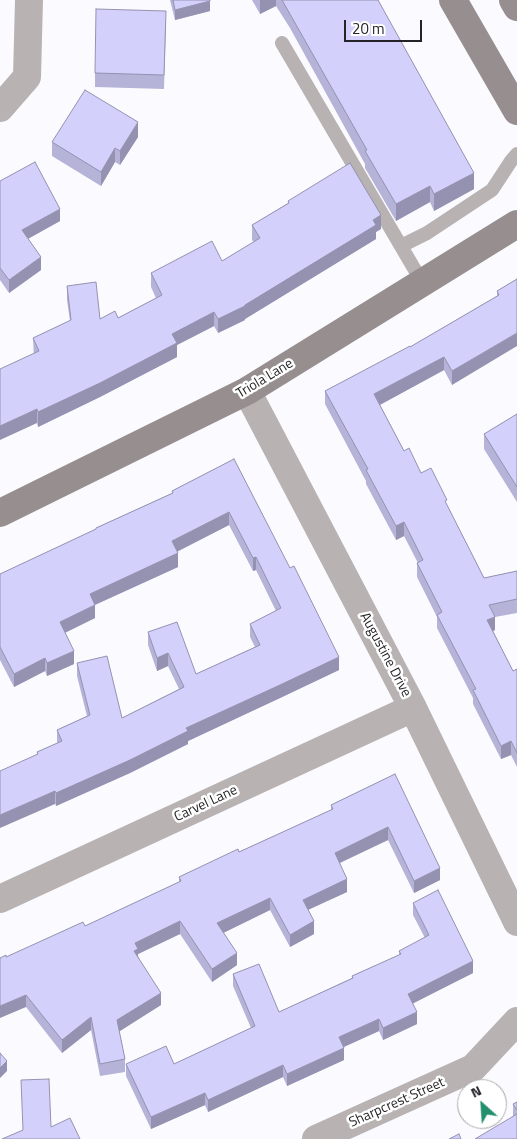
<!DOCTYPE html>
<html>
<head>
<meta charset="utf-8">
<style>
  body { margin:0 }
  #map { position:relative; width:517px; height:1139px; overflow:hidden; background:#fbfbff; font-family:"Titillium Web",sans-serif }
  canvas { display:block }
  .north { position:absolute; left:457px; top:1079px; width:50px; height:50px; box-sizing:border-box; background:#fff; border:1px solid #a7a7a9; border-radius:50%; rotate:334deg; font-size:14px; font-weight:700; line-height:20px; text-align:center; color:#242428 }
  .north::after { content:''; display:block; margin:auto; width:18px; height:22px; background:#238f6d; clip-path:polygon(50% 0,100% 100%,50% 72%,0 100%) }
  .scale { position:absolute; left:344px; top:20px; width:78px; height:22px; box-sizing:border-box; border:2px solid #242428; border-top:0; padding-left:6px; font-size:15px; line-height:18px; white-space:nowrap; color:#242428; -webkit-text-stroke:4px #fff; paint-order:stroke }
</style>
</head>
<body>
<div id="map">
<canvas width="517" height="1139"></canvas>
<div class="north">N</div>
<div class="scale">20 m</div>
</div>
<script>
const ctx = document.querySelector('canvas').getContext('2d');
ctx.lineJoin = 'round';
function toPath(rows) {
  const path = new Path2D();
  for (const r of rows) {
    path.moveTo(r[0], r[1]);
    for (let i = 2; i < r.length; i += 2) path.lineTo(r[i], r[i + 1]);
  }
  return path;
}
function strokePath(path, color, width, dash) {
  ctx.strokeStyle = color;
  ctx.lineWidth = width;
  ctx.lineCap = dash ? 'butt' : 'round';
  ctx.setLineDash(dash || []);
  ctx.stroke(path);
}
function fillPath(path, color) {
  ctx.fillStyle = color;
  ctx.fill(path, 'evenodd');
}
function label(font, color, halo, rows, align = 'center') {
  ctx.font = font + ' "Titillium Web",sans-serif';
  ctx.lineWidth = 5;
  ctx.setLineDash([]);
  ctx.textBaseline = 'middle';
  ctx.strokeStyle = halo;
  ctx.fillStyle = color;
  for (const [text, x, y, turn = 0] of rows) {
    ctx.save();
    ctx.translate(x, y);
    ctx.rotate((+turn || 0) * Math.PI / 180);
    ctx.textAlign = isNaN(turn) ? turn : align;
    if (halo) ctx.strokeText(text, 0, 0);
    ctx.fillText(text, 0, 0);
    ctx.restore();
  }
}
strokePath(toPath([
  [282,43,422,282],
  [401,246,427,233,492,190,511,161,517,154]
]), '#b8b2b2', 14);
strokePath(toPath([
  [0,108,27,77,29,0],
  [247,391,413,708,517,922],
  [0,899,413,708],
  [316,1139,473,1068,517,1021]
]), '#b8b2b2', 28);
strokePath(toPath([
  [453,0,517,111],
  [513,0,517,7],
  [0,513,247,391,517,224]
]), '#978f8f', 28);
fillPath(toPath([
  [170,0,210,0,210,11,175,20],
  [252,0,378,0,474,189,434,211,430,202,396,221,365,168,365,164,290,28,276,6,260,14],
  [166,25,164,89,95,87,95,73],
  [138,137,120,165,115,162,101,186,52,156,52,142],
  [0,181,60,221,28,239,41,270,9,293,0,280],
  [288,201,381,229,376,232,376,239,245,319,245,320,218,333,214,326,177,345,177,357,100,397,38,427,37,423,33,338,70,321,67,300,67,286,100,319,118,318,156,298,151,287,151,273,222,261,254,242,252,240,252,225,288,203],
  [517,279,452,385,444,370,380,405,404,451,447,505,484,578,517,571,517,613,495,617,495,630,493,631,513,671,517,669,517,767,511,755,501,759,473,704,473,698,437,628,437,617,417,577,417,563,418,563,404,536,396,540,366,484,366,481,325,404,325,391,410,347,497,296,497,291],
  [517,414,517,502,484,449,484,434],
  [234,459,339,670,280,698,188,741,188,744,130,773,56,806,37,754,37,752,57,743,57,730,87,716,77,676,77,663,122,718,179,689,168,666,157,671,148,645,148,632,196,674,255,647,250,637,250,624,276,611,256,570,253,571,229,525,177,552,178,567,95,605,95,618,65,633,74,664,47,676,45,671,14,687,0,660,0,574,96,530,96,528,172,493,172,491],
  [395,774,440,880,414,893,388,840,340,863,347,892,308,910,314,934,290,947,270,910,223,933,237,965,212,982,180,934,138,954,138,956,161,1005,119,1031,125,1059,125,1072,100,1076,91,1030,62,1053,26,1007,6,957,85,926,179,882,179,877,239,852,331,810,331,805],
  [413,903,473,973,413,1003,417,1024,383,1040,379,1031,344,1047,344,1060,287,1086,283,1077,208,1112,205,1105,151,1129,126,1076,126,1064,174,1064,251,1028,233,986,233,974,279,1012,352,978,352,976,399,955,399,951,425,938,413,915],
  [517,1102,517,1139,513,1116,513,1104]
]), '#b5b3d8');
fillPath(toPath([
  [260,0,276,0,276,6,260,14],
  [210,1,210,11,175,20,175,10],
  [138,122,138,137,120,165,120,151],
  [115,148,115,162,101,186,101,172],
  [474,173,474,189,434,211,434,194],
  [430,186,430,202,396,221,396,204],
  [60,209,60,221,22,242,22,230],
  [381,215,381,229,376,232,376,239,245,319,245,320,218,333,218,319,245,305,373,220],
  [41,257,41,270,9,293,9,280],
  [214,312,214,326,177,345,177,357,100,397,38,427,38,412,172,334],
  [517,333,517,346,452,385,452,371],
  [444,357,444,370,374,408,374,394],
  [37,409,37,423,0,440,0,426],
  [229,512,229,525,172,554,172,541],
  [404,522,404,536,396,540,396,526],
  [178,553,178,567,90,607,90,594],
  [256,557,256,570,253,571,253,558],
  [95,605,95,618,60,635,60,622],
  [495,617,495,630,487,634,487,620],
  [74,651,74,664,47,676,47,663],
  [168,653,168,666,157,671,157,658],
  [339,657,339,670,280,698,188,741,188,744,130,773,56,806,56,793,186,728],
  [45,658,45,671,14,687,14,674],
  [511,741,511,755,501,759,501,746],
  [55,791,55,804,0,828,0,815],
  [388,827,388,840,335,865,335,853],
  [440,868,440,880,414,893,414,881],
  [347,879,347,892,303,912,303,900],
  [270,898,270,910,217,936,217,923],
  [180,921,180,934,138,954,138,961,134,951,135,943],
  [314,921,314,934,290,947,290,935],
  [237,953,237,965,212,982,212,969],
  [473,961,473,973,408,1006,408,994],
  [161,993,161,1005,117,1033,117,1020],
  [26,995,26,1007,0,1018,0,1006],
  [417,1012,417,1024,383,1040,383,1028],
  [91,1017,91,1030,62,1053,62,1040],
  [379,1019,379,1031,339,1049,339,1037],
  [344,1048,344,1060,287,1086,287,1074],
  [7,1061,7,1071,0,1078,0,1068],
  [283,1065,283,1077,208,1112,208,1100],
  [205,1093,205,1105,151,1129,151,1117]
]), '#9492b0');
const building = toPath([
  [173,0,210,0,210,1,175,10,173,0],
  [282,0,378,0,474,173,434,194,430,186,396,204,365,151,367,150,282,0],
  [96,9,166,11,164,75,95,73,96,9],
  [85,90,138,122,120,151,115,148,101,172,52,142,85,90],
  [35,162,60,209,22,230,41,257,9,280,0,268,0,181,35,162],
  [350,163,381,215,373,220,376,225,245,305,245,306,218,319,214,312,172,334,177,343,100,383,38,412,37,409,0,426,0,369,39,351,33,338,71,320,67,286,96,282,100,319,115,311,118,318,162,295,151,273,212,241,222,261,260,238,252,225,289,203,288,201,350,163],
  [517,279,517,333,452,371,444,357,374,394,404,451,409,448,421,473,431,468,447,500,445,501,484,578,517,571,517,599,489,605,495,617,487,620,513,671,517,669,517,753,511,741,501,746,473,690,476,689,437,615,442,612,417,563,423,560,404,522,396,526,366,470,368,469,325,391,410,346,410,347,499,295,497,291,517,279],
  [517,414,517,487,484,434,517,414],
  [234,459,290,568,294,566,339,657,280,685,186,728,188,731,130,760,56,793,55,791,0,815,0,771,38,754,37,752,62,741,57,730,90,715,77,663,107,656,122,718,184,687,168,653,157,658,148,632,177,622,196,674,260,645,250,624,281,608,256,557,253,558,229,512,172,541,178,553,90,594,95,605,60,622,74,651,47,663,45,658,14,674,0,647,0,574,96,529,96,528,173,493,172,491,234,459],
  [395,774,440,868,414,881,388,827,335,853,347,879,303,900,314,921,290,935,270,898,217,923,237,953,212,969,180,921,135,943,138,949,134,951,161,993,117,1020,125,1059,100,1064,91,1017,62,1040,26,995,0,1006,0,958,6,955,6,957,83,922,85,926,181,881,179,877,238,849,239,852,333,809,331,805,395,774],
  [438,890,473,961,408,994,417,1012,383,1028,379,1019,339,1037,344,1048,287,1074,283,1065,208,1100,205,1093,151,1117,126,1064,166,1046,174,1064,255,1026,233,974,259,964,279,1012,353,978,352,976,401,954,399,951,429,935,413,903,438,890],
  [0,1053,7,1061,0,1068,0,1053],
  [49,1079,51,1127,70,1118,80,1139,2,1139,23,1130,21,1080,49,1079],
  [517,1102,517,1110,513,1104,517,1102],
  [517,1114,517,1139,475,1139,517,1114],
  [459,1134,461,1139,449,1139,459,1134]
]);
fillPath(building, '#d3d0fb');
strokePath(building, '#9492b0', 1);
label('14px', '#242428', '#fff', [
  ["Triola Lane",265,379,-31],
  ["Augustine Drive",385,655,62],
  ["Carvel Lane",206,804,-25],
  ["Sharpcrest Street",397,1103,-24]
]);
</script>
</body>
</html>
